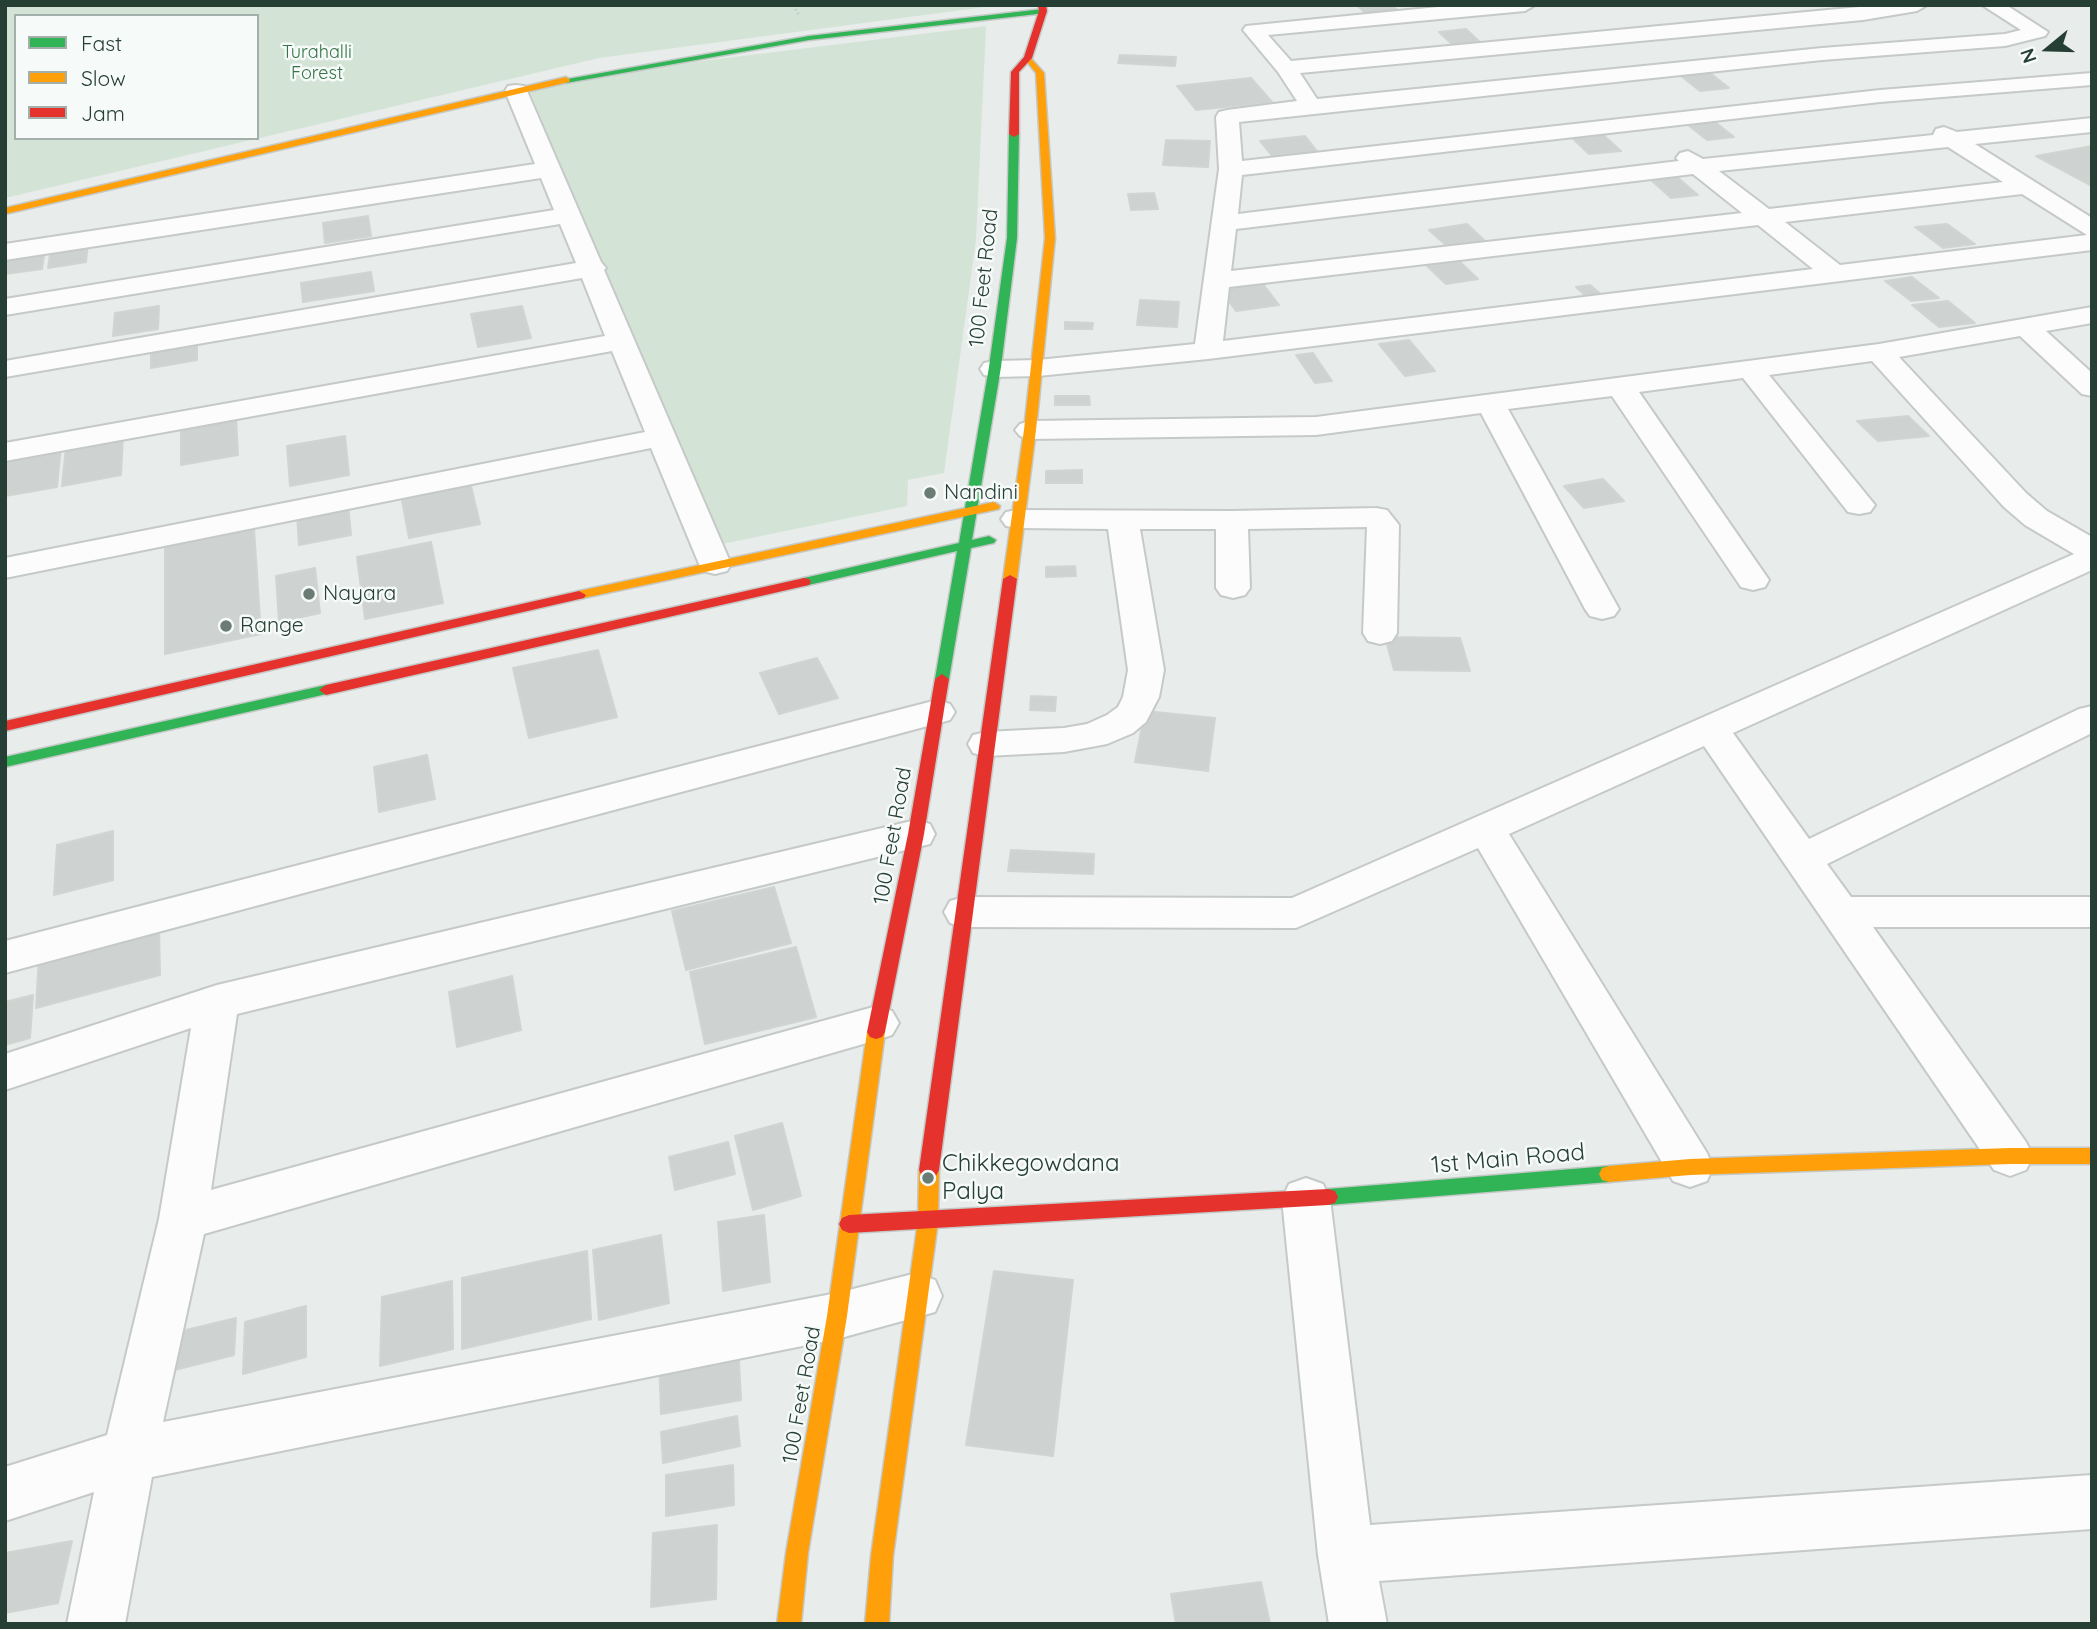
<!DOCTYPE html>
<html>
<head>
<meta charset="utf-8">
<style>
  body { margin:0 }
  #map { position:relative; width:2097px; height:1629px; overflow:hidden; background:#e8ecea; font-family:Quicksand,sans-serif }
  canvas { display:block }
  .frame { position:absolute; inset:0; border:7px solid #263f35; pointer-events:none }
  .legend { position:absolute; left:14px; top:14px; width:245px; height:126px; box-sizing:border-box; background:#f6faf8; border:2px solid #a3afaa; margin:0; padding:9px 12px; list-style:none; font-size:21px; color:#263f35 }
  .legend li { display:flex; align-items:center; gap:14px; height:35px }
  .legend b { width:35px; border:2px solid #a3afaa }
  .north { position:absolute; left:2013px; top:14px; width:70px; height:70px; -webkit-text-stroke:5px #f6faf8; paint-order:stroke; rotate:251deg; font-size:19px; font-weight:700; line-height:28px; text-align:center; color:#263f35 }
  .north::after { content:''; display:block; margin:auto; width:24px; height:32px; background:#263f35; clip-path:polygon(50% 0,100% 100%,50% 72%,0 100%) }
</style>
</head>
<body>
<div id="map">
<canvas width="2097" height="1629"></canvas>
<div class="frame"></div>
<ul class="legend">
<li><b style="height:9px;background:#30b455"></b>Fast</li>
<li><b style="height:9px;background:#ff9f0a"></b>Slow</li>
<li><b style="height:9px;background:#e5322d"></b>Jam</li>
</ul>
<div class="north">N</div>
</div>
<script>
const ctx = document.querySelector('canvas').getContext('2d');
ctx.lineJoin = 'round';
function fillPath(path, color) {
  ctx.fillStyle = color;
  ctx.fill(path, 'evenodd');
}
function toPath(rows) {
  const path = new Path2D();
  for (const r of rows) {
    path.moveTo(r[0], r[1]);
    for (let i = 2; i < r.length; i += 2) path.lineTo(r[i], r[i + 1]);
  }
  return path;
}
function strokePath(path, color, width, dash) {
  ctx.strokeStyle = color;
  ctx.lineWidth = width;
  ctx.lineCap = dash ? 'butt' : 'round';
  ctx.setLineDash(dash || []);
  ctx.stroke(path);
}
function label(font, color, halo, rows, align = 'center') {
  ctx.font = font + ' Quicksand,sans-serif';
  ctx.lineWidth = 5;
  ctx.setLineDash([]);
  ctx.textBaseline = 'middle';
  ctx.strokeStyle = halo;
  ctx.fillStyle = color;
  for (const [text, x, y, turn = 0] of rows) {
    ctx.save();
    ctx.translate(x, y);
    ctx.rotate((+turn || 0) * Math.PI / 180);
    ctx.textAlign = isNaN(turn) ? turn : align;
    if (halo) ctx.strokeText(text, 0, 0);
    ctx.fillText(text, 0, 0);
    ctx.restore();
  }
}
fillPath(toPath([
  [5,5,1000,5,599,58,5,198],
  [16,16,257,16,257,138,16,138],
  [986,26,976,240,944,473,908,480,907,506,722,544,529,91,605,73]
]), '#d3e4d6');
const building = toPath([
  [1357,5,1392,5,1399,12,1367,15,1357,5],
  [1466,29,1482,44,1455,47,1439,32,1466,29],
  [1120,55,1176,57,1175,66,1118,63,1120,55],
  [1710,73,1729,88,1700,91,1681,76,1710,73],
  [1251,78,1272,102,1196,110,1177,86,1251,78],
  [1710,118,1734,137,1707,140,1683,121,1710,118],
  [1601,133,1621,151,1589,154,1570,136,1601,133],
  [1305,136,1317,151,1272,156,1260,141,1305,136],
  [1166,140,1210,141,1208,167,1163,165,1166,140],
  [2092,146,2092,186,2036,156,2092,146],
  [1677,177,1698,195,1671,198,1651,180,1677,177],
  [1154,193,1158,209,1131,210,1128,194,1154,193],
  [368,216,371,236,325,243,323,223,368,216],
  [1467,224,1485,241,1448,247,1429,230,1467,224],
  [1947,224,1975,244,1943,248,1915,227,1947,224],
  [88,243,86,262,48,268,51,248,88,243],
  [45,249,42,269,5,274,7,254,45,249],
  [1459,261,1478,279,1446,284,1427,266,1459,261],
  [371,272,374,291,303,302,301,283,371,272],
  [1912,277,1939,298,1911,301,1885,281,1912,277],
  [1263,284,1279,305,1236,311,1220,289,1263,284],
  [1590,285,1602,295,1588,298,1576,287,1590,285],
  [1140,300,1179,302,1177,327,1137,325,1140,300],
  [1948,301,1975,323,1939,327,1912,305,1948,301],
  [159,306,158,329,113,336,115,313,159,306],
  [522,306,531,338,478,347,471,314,522,306],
  [1065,322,1093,323,1092,329,1065,329,1065,322],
  [197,339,197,360,151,368,151,347,197,339],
  [1409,340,1435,371,1405,376,1379,344,1409,340],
  [1313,353,1332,381,1315,383,1296,355,1313,353],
  [1055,396,1089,396,1090,405,1055,405,1055,396],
  [1908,416,1929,436,1878,441,1857,421,1908,416],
  [236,417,238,455,181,465,181,426,236,417],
  [123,436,121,475,62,486,66,446,123,436],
  [345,436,349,475,290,486,287,446,345,436],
  [61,447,57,487,5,496,7,457,61,447],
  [1082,470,1082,483,1046,483,1046,471,1082,470],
  [1603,479,1624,501,1584,508,1564,486,1603,479],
  [470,482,480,524,409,538,401,495,470,482],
  [348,504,351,535,299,545,297,513,348,504],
  [254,529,261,634,165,654,165,547,254,529],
  [431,542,443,603,365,619,357,557,431,542],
  [1075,566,1076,576,1046,577,1046,567,1075,566],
  [315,568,320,613,279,622,276,576,315,568],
  [1385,637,1460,638,1470,671,1394,670,1385,637],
  [598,650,617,717,529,738,513,668,598,650],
  [817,658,838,698,779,714,760,673,817,658],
  [1031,696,1056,697,1055,711,1030,710,1031,696],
  [1145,711,1215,718,1208,771,1135,762,1145,711],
  [427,755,435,799,379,812,374,767,427,755],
  [113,831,113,880,54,895,57,845,113,831],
  [1011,850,1094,854,1093,874,1008,871,1011,850],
  [774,887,791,943,686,970,672,911,774,887],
  [159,926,160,975,36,1008,39,956,159,926],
  [796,947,816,1017,705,1044,690,972,796,947],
  [512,976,521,1030,457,1047,449,992,512,976],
  [33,995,30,1038,5,1045,5,1002,33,995],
  [782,1123,801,1196,753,1210,735,1136,782,1123],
  [728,1142,735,1174,675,1190,669,1157,728,1142],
  [764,1215,770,1282,723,1291,718,1222,764,1215],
  [661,1235,669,1303,599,1320,593,1250,661,1235],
  [587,1251,591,1319,462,1349,462,1278,587,1251],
  [994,1271,1073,1280,1053,1456,966,1445,994,1271],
  [452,1281,453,1349,380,1366,382,1297,452,1281],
  [306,1306,306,1357,243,1374,245,1322,306,1306],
  [236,1318,234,1355,175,1370,178,1332,236,1318],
  [738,1344,741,1400,661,1414,659,1357,738,1344],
  [737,1416,740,1446,663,1463,661,1432,737,1416],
  [733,1465,734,1505,666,1516,666,1475,733,1465],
  [717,1525,716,1599,651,1607,653,1533,717,1525],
  [72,1541,58,1603,5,1613,5,1553,72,1541],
  [1261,1582,1270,1624,1176,1624,1171,1594,1261,1582]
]);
fillPath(building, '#ced3d1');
strokePath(building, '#d0d5d2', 2);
const street = toPath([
  [1458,5,1535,5,1525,11,1268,35,1291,61,1880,5,1927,5,1917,11,1863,20,1300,73,1317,99,1822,48,2005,34,2021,30,1982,5,2006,5,2048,32,2045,36,2005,46,1822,60,1239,122,1242,161,1880,90,2092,73,2092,85,1880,102,1242,175,1238,214,1679,161,1676,158,1680,153,1688,151,1703,159,1933,135,1936,129,1944,127,1957,132,2092,118,2092,132,1975,144,2092,218,2092,250,1208,359,1038,376,994,377,984,375,980,369,984,363,994,361,1038,360,1195,344,1219,169,1216,117,1219,112,1227,110,1297,101,1278,72,1243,30,1246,26,1458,5],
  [1948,147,2003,182,1769,209,1719,171,1948,147],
  [1693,174,1742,213,1231,271,1236,229,1693,174],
  [2022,194,2087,235,1840,265,1785,222,2022,194],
  [1758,225,1813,269,1223,341,1229,287,1758,225],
  [516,85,524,86,527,91,601,262,606,268,604,270,731,564,727,571,715,574,703,571,699,564,651,448,5,578,5,558,645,432,612,351,5,461,5,443,605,336,582,278,5,377,5,361,576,263,560,224,5,315,5,299,554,210,541,178,5,260,5,244,535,164,505,91,508,86,516,85],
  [2092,307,2092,323,2046,331,2092,373,2092,396,2082,394,2020,336,1899,357,2026,493,2047,511,2092,537,2092,570,1733,733,1809,839,2079,709,2092,706,2092,733,1827,864,1851,897,2092,897,2092,927,1873,927,2026,1142,2033,1156,2026,1170,2010,1176,1994,1170,1704,746,1509,834,1707,1153,1713,1167,1707,1181,1690,1187,1673,1181,1478,848,1296,928,964,927,950,923,944,912,950,901,964,897,1292,898,2074,554,2025,525,2004,507,1872,361,1769,375,1875,505,1870,512,1859,514,1848,512,1743,378,1639,392,1769,580,1765,587,1753,590,1741,587,1612,396,1508,409,1619,609,1614,616,1602,619,1590,616,1585,609,1481,413,1316,435,1030,439,1020,436,1015,430,1020,424,1030,421,1316,417,1879,344,2092,307],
  [1376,508,1387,510,1399,525,1397,633,1392,641,1380,644,1368,641,1363,633,1367,527,1248,529,1250,588,1245,595,1233,598,1221,595,1216,588,1216,529,1140,529,1164,670,1159,697,1146,722,1133,733,1107,744,1064,752,986,756,973,753,968,744,973,735,986,732,1064,728,1087,724,1107,715,1118,707,1123,697,1128,670,1108,529,1017,528,1006,526,1001,519,1006,512,1017,510,1232,511,1376,508],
  [937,700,950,704,955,712,950,720,5,973,5,941,937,700],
  [916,820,930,824,935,834,930,844,237,1014,211,1190,877,1006,892,1011,899,1023,892,1035,877,1040,204,1234,163,1422,837,1293,917,1273,935,1280,942,1296,935,1312,837,1339,152,1477,125,1624,67,1624,94,1492,5,1521,5,1467,107,1435,159,1219,191,1028,5,1090,5,1054,217,985,916,820],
  [1306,1178,1323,1184,1330,1199,1370,1525,2092,1475,2092,1529,1379,1581,1387,1624,1329,1624,1318,1555,1282,1199,1289,1184,1306,1178]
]);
const fast = toPath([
  [1043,9,1046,13,809,40,566,83,562,80,809,36,1043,9],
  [1014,131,1019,134,1017,238,1001,367,972,540,989,536,996,540,994,543,971,548,949,679,942,684,935,679,957,551,804,586,797,582,804,578,959,543,989,367,1007,238,1009,134,1014,131],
  [326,685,331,687,333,690,331,693,5,767,5,757,326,685],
  [1609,1166,1616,1168,1619,1174,1616,1180,1609,1182,1328,1205,1321,1203,1318,1197,1321,1191,1328,1189,1609,1166]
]);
const slow = toPath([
  [1028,55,1044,73,1055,238,1036,430,1017,579,1010,583,1003,579,1024,430,1045,238,1036,73,1024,58,1028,55],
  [566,77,570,80,569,82,5,214,5,208,566,77],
  [994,502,1000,506,999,509,579,599,572,595,579,591,994,502],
  [876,1025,882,1027,885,1032,847,1316,808,1553,801,1624,777,1624,786,1553,827,1316,867,1032,870,1027,876,1025],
  [2010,1148,2092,1148,2092,1164,2010,1164,1690,1175,1609,1182,1602,1180,1599,1174,1602,1168,1609,1166,1690,1159,2010,1148],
  [929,1162,936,1164,939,1170,938,1221,893,1556,889,1624,865,1624,871,1556,918,1221,919,1170,922,1164,929,1162]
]);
const jam = toPath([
  [1038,5,1046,5,1047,11,1032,58,1019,72,1019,134,1014,137,1009,134,1011,72,1024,57,1039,11,1038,5],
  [1010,575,1017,579,939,1170,936,1176,929,1178,922,1176,919,1170,1003,579,1010,575],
  [804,578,809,579,811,582,809,585,326,695,319,690,326,685,804,578],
  [579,591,586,595,584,598,5,731,5,721,579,591],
  [942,674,949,679,924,834,885,1032,882,1037,876,1039,870,1037,867,1032,908,834,935,679,942,674],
  [1328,1189,1335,1191,1338,1197,1335,1203,1328,1205,849,1233,842,1230,839,1224,842,1218,849,1215,1328,1189]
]);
strokePath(street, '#c5c9c7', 4);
strokePath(fast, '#c4c9c7', 3);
strokePath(slow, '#c4c9c7', 3);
strokePath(jam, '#c4c9c7', 3);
strokePath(toPath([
  [793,5,799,15]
]), '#c7ceca', 2.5, [2, 2.5]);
fillPath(street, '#fcfcfc');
fillPath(fast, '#30b455');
fillPath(slow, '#ff9f0a');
fillPath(jam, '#e5322d');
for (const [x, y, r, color] of [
  [930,493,7,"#6a7c74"],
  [309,594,7,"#6a7c74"],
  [226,626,7,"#6a7c74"],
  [928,1178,7,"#6a7c74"]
]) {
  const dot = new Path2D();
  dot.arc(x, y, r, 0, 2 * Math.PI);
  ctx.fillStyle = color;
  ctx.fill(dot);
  strokePath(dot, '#f6faf8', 2.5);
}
label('18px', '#337344', '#f6faf8', [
  ["Turahalli",317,53],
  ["Forest",317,74]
]);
label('21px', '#263f35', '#f6faf8', [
  ["100 Feet Road",984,278,-84],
  ["100 Feet Road",893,836,-80],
  ["100 Feet Road",802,1395,-80]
]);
label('21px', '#263f35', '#f6faf8', [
  ["Nandini",944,493],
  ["Nayara",323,594],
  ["Range",240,626]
], 'left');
label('24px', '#263f35', '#f6faf8', [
  ["1st Main Road",1508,1159,-5]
]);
label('24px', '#263f35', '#f6faf8', [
  ["Chikkegowdana",942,1164],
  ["Palya",942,1192]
], 'left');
</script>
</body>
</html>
